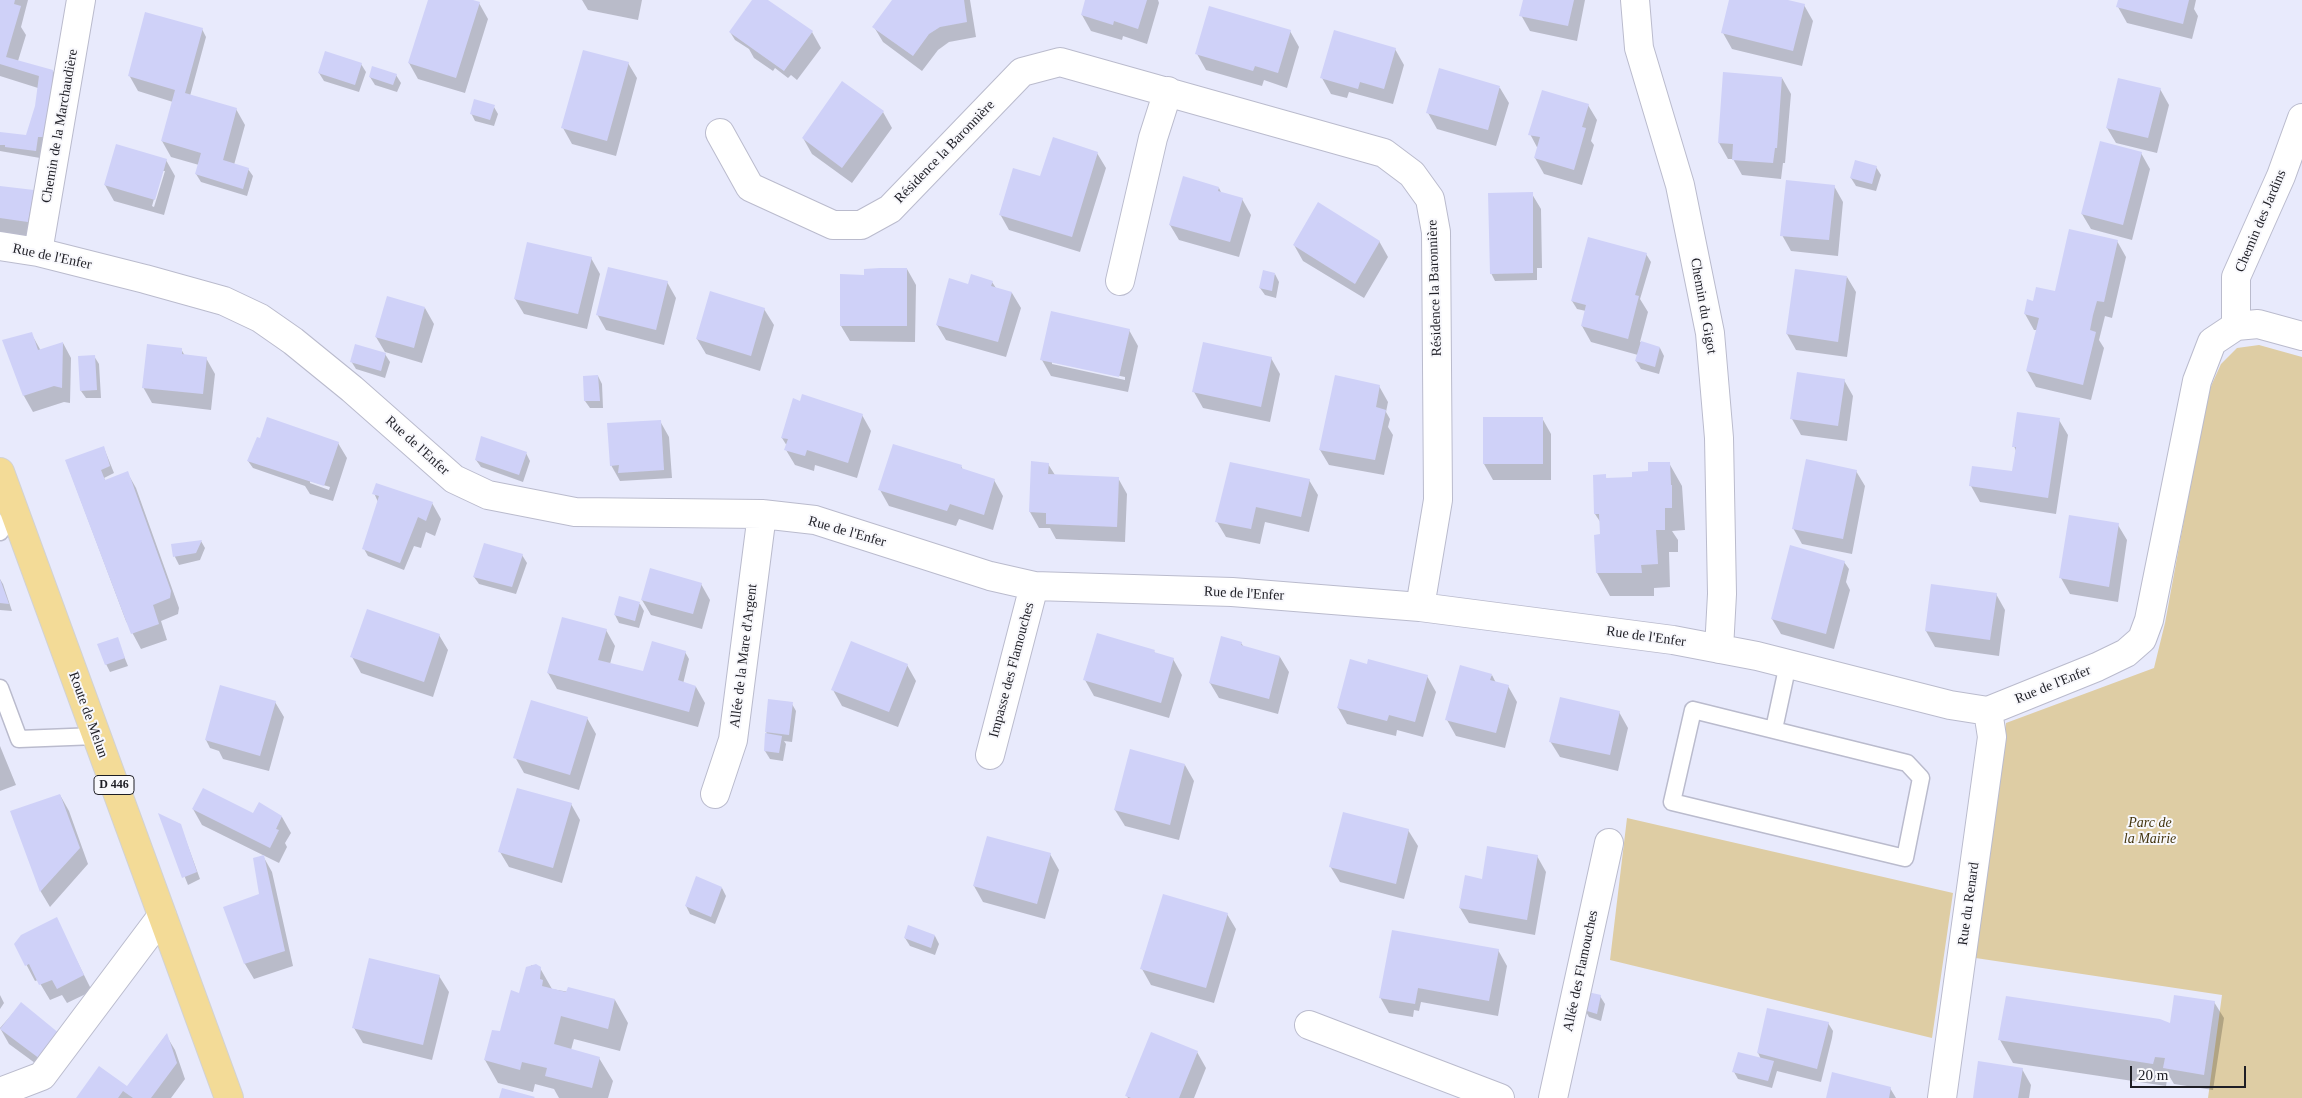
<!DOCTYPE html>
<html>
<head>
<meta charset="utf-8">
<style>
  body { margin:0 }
  #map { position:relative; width:2302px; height:1098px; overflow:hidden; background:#e8eafc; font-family:Georgia,serif }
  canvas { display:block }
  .scale { position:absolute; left:2130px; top:1066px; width:116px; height:22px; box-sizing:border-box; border:2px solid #1e1e25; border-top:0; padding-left:6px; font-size:15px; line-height:18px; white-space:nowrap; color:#1e1e25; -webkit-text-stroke:4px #f8f8fc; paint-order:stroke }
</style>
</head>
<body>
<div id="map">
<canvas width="2302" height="1098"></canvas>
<div class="scale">20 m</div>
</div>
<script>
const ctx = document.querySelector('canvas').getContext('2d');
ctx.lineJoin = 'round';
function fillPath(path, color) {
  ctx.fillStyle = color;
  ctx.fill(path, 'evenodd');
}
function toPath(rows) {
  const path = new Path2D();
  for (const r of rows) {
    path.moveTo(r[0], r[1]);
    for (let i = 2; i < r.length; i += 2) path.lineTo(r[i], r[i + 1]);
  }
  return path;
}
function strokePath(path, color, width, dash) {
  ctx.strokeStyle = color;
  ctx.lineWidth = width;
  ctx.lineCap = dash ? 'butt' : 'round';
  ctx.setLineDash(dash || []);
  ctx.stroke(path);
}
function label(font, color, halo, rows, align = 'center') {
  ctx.font = font + ' Georgia,serif';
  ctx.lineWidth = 4;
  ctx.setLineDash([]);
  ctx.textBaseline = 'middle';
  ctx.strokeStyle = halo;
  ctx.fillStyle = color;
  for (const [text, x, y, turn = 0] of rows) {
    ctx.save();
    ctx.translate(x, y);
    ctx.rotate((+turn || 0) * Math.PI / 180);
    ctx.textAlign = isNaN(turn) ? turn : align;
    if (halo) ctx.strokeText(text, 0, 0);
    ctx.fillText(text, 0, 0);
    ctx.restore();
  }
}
fillPath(toPath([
  [2259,345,2302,357,2302,1098,2208,1098,2222,995,1969,957,2006,723,2154,668,2165,623,2207,395,2221,364,2237,348],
  [1627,818,1953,893,1932,1038,1610,960]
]), '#decda4');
fillPath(toPath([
  [0,0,28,0,21,27,26,35,18,61,53,71,62,87,52,153,41,151,40,158,0,151,0,133,27,137,36,107,38,88,0,76],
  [429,0,469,0,479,3,488,19,465,93,418,79,409,63],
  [582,0,642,0,638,20,588,10],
  [754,0,766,0,812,32,821,48,797,80,791,75,788,78,775,68,773,71,754,58,749,49,735,40,730,32],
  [893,0,970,0,976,37,949,42,938,50,922,71,883,42,874,27],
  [1087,0,1158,0,1159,3,1147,44,1123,36,1122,40,1091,31,1082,15],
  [1524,0,1585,0,1577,41,1530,31,1521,15],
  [1731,0,1783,0,1804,5,1813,21,1802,66,1732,49,1723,33],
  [2119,0,2196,0,2194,9,2198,16,2192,39,2127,23,2118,7],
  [202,29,206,37,190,96,236,109,245,125,234,165,248,169,253,176,247,196,201,182,196,174,199,165,171,157,162,141,173,102,138,91,129,75],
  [1290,31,1299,47,1287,88,1264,80,1262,86,1206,70,1197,54],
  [1395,49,1404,65,1393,104,1349,92,1347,98,1331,94,1322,78],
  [628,63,637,78,616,156,572,144,563,128],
  [361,64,366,72,359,92,324,81,319,73],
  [1440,70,1500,88,1509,103,1496,146,1437,129,1428,113],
  [396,75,401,83,397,92,375,85,370,77],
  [1782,78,1791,94,1785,163,1783,163,1781,179,1742,175,1733,159,1728,159,1719,143],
  [2160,89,2169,105,2157,153,2116,143,2107,128],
  [1588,105,1597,120,1591,141,1594,145,1582,185,1544,174,1535,158,1538,149,1530,134],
  [494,107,498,114,494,126,475,121,471,113],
  [883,112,892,128,852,183,812,154,803,138],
  [1097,153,1106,168,1080,252,1009,230,1000,214],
  [2141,153,2150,169,2132,240,2091,229,2082,214],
  [166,160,175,176,164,215,114,201,105,185],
  [162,171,165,171,154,207,152,206],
  [1876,167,1881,175,1876,191,1856,186,1851,178],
  [1834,186,1843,202,1838,256,1791,251,1782,235],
  [0,187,33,191,42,207,37,237,0,233],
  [1219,188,1222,194,1242,199,1251,215,1239,257,1179,240,1170,225],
  [1532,194,1541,209,1542,268,1537,268,1537,280,1495,281,1491,273],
  [1379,241,1388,257,1364,298,1303,261,1294,245],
  [2117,241,2126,257,2112,318,2105,316,2099,340,2104,348,2091,400,2036,387,2027,371,2037,330,2034,330,2025,314,2035,303,2056,293],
  [1646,254,1651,262,1640,299,1648,312,1640,342,1660,348,1664,356,1659,374,1641,369,1636,361,1638,355,1591,342,1582,326,1586,311,1577,309,1572,301],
  [591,258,600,274,587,329,524,314,515,299],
  [907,269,916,285,915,342,850,341,841,326,865,275],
  [1275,274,1279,282,1276,298,1265,295,1260,288],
  [1847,277,1856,292,1847,357,1796,350,1787,334],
  [667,282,676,298,664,345,606,330,597,314],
  [992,282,996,288,1012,293,1021,308,1006,357,946,340,937,325],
  [425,308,434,324,422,363,385,352,376,337],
  [764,309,774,325,760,371,706,354,697,339],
  [1129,330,1138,346,1128,392,1051,376,1042,360],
  [1052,362,1125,377,1125,380,1052,364],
  [31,333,41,351,63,343,71,358,70,403,64,402,33,412,24,396,4,341],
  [181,349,185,356,206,358,215,374,211,410,152,403,143,387],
  [385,354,390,362,385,378,356,369,351,361],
  [94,356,99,364,101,398,86,398,81,391],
  [1271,358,1280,374,1270,422,1203,408,1194,392],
  [598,376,602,384,603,408,590,408,585,401],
  [1844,380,1853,396,1847,441,1801,435,1792,419],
  [1379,386,1388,402,1386,412,1390,419,1388,427,1393,435,1384,475,1329,465,1320,450],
  [862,415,871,431,857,478,815,465,814,471,795,465,786,450,787,446,782,438],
  [1484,418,1542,418,1551,434,1551,480,1493,480,1484,464],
  [2059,420,2068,435,2056,514,1980,502,1971,486,2013,472,2016,451,2014,446],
  [660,421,669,437,672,478,620,481,611,465],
  [338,443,347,458,333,501,310,494,305,486,253,468,248,461],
  [310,481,330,487,329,490,310,483],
  [104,448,114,473,104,478,106,481,127,472,136,488,179,608,178,614,161,621,167,640,141,649,126,621,66,461],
  [526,453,530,461,523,482,481,467,476,460],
  [1032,463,1048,464,1055,475,1118,478,1127,494,1125,542,1056,539,1050,528,1039,528,1030,512],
  [1669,463,1682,486,1685,530,1672,531,1678,540,1678,552,1669,552,1670,587,1654,588,1654,596,1610,596,1597,573,1601,523,1595,514,1605,476,1607,479,1633,478],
  [961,466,963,470,994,480,1003,496,993,530,959,519,956,526,889,506,880,490],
  [1856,471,1865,486,1852,554,1802,544,1793,528],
  [1309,480,1318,495,1309,532,1265,522,1260,544,1226,537,1217,522],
  [374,493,432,503,441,519,435,536,426,532,421,548,414,546,404,570,368,556,364,549,378,502],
  [2118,525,2127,540,2118,602,2070,594,2061,578],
  [201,541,205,548,200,560,179,565,175,557,173,545],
  [522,555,527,563,516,594,479,584,474,577],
  [1844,562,1849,569,1846,582,1850,590,1834,649,1781,634,1772,619],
  [0,579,3,584,12,611,0,610],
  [701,584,710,600,702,629,651,615,642,600],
  [1996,594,2005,610,1999,656,1935,647,1926,631],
  [620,598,640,604,644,611,639,628,619,623,615,615],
  [606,630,615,646,610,664,644,673,685,652,689,659,683,684,696,687,705,703,698,727,557,689,548,673],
  [439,635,448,650,433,697,361,673,352,657],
  [117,639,128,666,110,672,106,664],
  [1241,643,1244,647,1280,657,1289,672,1278,714,1219,698,1210,683],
  [1154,651,1155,653,1173,659,1182,675,1169,718,1094,696,1085,680],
  [907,665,916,681,898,727,842,706,833,690],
  [1492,675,1496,683,1508,686,1517,702,1505,748,1456,736,1447,720],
  [1427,676,1436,692,1423,737,1397,730,1396,736,1347,724,1338,708],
  [221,687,275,702,284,717,269,771,223,759,219,751,210,748,206,740],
  [769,700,792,704,796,711,792,742,784,741,786,744,783,761,770,759,765,751],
  [1619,712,1628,728,1618,771,1560,757,1550,741],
  [587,718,596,734,579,790,524,773,515,757],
  [0,746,16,785,0,791],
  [1185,765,1194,781,1179,840,1125,826,1115,810],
  [60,795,69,811,88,864,50,907,41,892,12,812],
  [571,804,580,820,562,883,509,867,500,852],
  [193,809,282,817,291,833,285,843,287,847,279,863,202,825],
  [160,815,180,824,200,879,188,885],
  [1408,830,1418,846,1404,899,1340,882,1330,866],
  [1050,854,1059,870,1045,919,983,902,974,886],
  [263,856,272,872,293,966,254,979,245,964,225,907,261,895],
  [1537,856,1546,872,1535,935,1469,923,1460,908],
  [722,888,726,896,715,924,690,914,686,906],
  [1227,914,1236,929,1214,1003,1151,985,1142,969],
  [56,919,92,991,67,1003,62,995,50,1000,38,980,35,981,16,945],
  [935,936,939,944,935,955,910,946,905,938],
  [1498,950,1507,966,1498,1016,1421,1002,1419,1011,1414,1010,1413,1017,1389,1013,1380,997],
  [532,965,540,968,552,989,615,1000,628,1023,620,1051,574,1039,571,1050,599,1058,613,1081,608,1098,559,1098,554,1089,535,1084,533,1092,498,1083,485,1060,520,994,526,970],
  [439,976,449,992,432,1060,363,1043,354,1028],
  [0,995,4,1003,0,1009],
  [1600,996,1605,1004,1601,1021,1589,1017,1585,1010],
  [2214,1002,2224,1018,2213,1090,2174,1084,2168,1074,2166,1086,2013,1063,2000,1040,2169,1024],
  [21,1004,50,1074,9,1044,0,1028],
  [1828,1023,1833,1031,1832,1038,1821,1082,1777,1071,1772,1088,1738,1079,1734,1072,1761,1059,1758,1053],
  [166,1035,175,1050,185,1079,171,1098,77,1098,127,1088],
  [1197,1052,1206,1068,1194,1098,1128,1098,1127,1096],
  [2022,1069,2031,1085,2029,1098,1974,1098],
  [1890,1088,1896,1098,1827,1098]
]), '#0003');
fillPath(toPath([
  [0,0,15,0,14,4,21,6,6,57,53,70,51,110,43,137,38,137,36,151,5,147,5,145,0,145,0,132,26,135,35,106,39,76,0,64],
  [428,0,473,0,480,2,456,78,408,63],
  [752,0,768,0,813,31,784,71,729,32],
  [892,0,964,0,967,22,940,27,929,34,913,56,872,27],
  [1085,0,1147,0,1138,29,1114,21,1113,25,1081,15],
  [1523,0,1574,0,1568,26,1519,16],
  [1729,0,1788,0,1805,4,1793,51,1721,33],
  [2118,0,2189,0,2183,24,2116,7],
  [1209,6,1291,30,1278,73,1255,66,1253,71,1195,54],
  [145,12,203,28,185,93,237,108,223,160,249,168,243,189,195,174,201,153,161,141,175,90,128,76],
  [1334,30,1396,48,1384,89,1360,82,1358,89,1320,78],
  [583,50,629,62,607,141,561,128],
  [325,51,362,63,355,85,318,73],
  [372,66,397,74,393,85,369,77],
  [1439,68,1500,86,1488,130,1426,113],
  [1723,72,1782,77,1777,148,1775,148,1773,163,1732,160,1733,144,1718,143],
  [2118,78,2161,88,2148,138,2106,128],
  [842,81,884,111,842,168,802,138],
  [1542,90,1589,104,1582,127,1586,128,1574,170,1534,158,1540,137,1528,135],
  [474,99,495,105,490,120,470,114],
  [1053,137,1098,152,1072,237,999,215,1013,168,1040,176],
  [2100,141,2142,152,2123,225,2081,214],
  [116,144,167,159,155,200,104,185],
  [1855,160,1877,166,1872,184,1850,178],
  [1183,176,1219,187,1218,191,1243,198,1230,242,1169,225],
  [1786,180,1835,185,1829,240,1780,236],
  [0,186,34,190,28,222,0,218],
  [1533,192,1533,273,1490,274,1488,193],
  [1318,202,1380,241,1355,284,1293,245],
  [2069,229,2118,240,2104,302,2097,301,2093,315,2090,330,2096,332,2083,385,2026,371,2039,318,2024,314,2027,299,2033,301,2036,287,2055,291],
  [1588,237,1647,253,1635,295,1639,296,1628,339,1581,326,1586,305,1571,301],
  [527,242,592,257,578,314,514,299],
  [608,267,668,281,656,330,596,315],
  [880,268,907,268,907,326,840,326,840,274,864,275,864,269],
  [1795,269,1847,276,1838,342,1786,334],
  [1263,270,1275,273,1272,291,1259,288],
  [971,274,993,281,991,286,1012,292,998,342,936,325,949,278,968,284],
  [710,291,765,308,751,356,696,339],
  [387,296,425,307,414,348,375,337],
  [1051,311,1130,329,1119,377,1040,360],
  [32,332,38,350,63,342,62,388,54,386,23,396,2,340],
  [1641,341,1660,347,1655,367,1635,361],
  [1203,342,1272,357,1261,407,1192,392],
  [147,344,182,348,182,354,207,357,203,394,142,388],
  [355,344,386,353,381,371,350,362],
  [95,355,97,390,80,391,78,356],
  [1797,372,1845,379,1838,426,1790,419],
  [598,375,600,401,584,401,583,376],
  [1335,375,1380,385,1376,407,1386,410,1375,460,1319,450],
  [802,394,863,414,848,463,807,450,805,456,784,450,788,439,781,438,793,398,800,401],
  [2017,412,2060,418,2048,498,1969,486,1972,466,2012,471,2016,447,2012,447],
  [267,417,339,442,324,486,247,461,257,437,260,438],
  [1483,417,1543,417,1543,464,1483,464],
  [661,420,664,470,618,473,619,465,610,466,607,423],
  [481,436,527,452,519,475,475,460],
  [893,444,962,465,961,468,995,479,984,515,950,504,947,511,878,490],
  [104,446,110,466,101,470,105,480,128,471,171,591,170,598,153,605,159,624,131,634,65,460],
  [1806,459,1857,470,1843,539,1792,529],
  [1031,461,1049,463,1048,474,1119,477,1117,527,1046,524,1046,513,1029,512],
  [1230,462,1310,479,1301,517,1256,507,1251,529,1215,522],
  [1648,462,1670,462,1671,485,1672,485,1672,508,1665,508,1665,530,1656,530,1658,564,1641,565,1642,573,1596,573,1594,535,1600,534,1599,514,1594,514,1593,475,1606,474,1606,478,1632,477,1632,472,1648,471],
  [376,483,433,502,426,521,418,517,400,563,362,549,379,496,372,494],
  [2069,515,2119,523,2109,587,2059,578],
  [202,540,196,553,173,557,171,544],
  [484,543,523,554,512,587,473,577],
  [1790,545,1845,561,1826,634,1771,619],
  [650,568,702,583,693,614,641,600],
  [0,579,9,604,0,603],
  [1931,584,1997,593,1990,640,1925,631],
  [619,596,640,602,635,621,614,615],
  [367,609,440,634,424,682,350,657],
  [562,617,607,629,598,660,643,671,652,641,686,651,678,680,696,686,689,712,547,673],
  [1097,633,1155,650,1154,652,1174,658,1161,703,1083,680],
  [1221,636,1242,642,1241,645,1280,656,1269,699,1209,683],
  [118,637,125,658,105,665,97,644],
  [851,641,908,664,889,712,831,690],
  [1350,659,1367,664,1368,659,1428,675,1415,722,1389,715,1387,721,1337,708],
  [1460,665,1492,674,1490,680,1509,685,1496,733,1445,720],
  [220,685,276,701,260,756,205,740],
  [1560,697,1620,711,1610,755,1549,742],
  [768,699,793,702,789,735,765,732],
  [531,700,588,717,570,775,513,758],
  [765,733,782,736,779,753,764,751],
  [1130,749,1185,764,1170,825,1114,810],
  [203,788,253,813,259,802,282,816,276,829,279,830,270,848,192,809],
  [517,788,572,803,553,868,498,852],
  [60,794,80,848,40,892,10,811],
  [1343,812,1409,829,1396,884,1329,867],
  [158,813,181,824,197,872,182,878],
  [987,836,1051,853,1037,904,973,886],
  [1487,846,1538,855,1527,920,1459,908,1465,875,1482,879],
  [264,855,285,951,244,964,223,907,259,894,253,858],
  [696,876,722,887,711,917,685,906],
  [1163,894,1228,913,1206,988,1140,969],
  [57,917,84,975,57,989,52,980,39,985,29,964,25,966,14,944,21,935],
  [908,925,935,935,931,948,904,938],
  [1392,930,1499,949,1489,1001,1418,988,1415,1004,1379,998],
  [369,958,440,975,423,1045,352,1028],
  [536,964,541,967,540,979,543,980,542,986,566,992,568,987,615,999,608,1029,561,1016,554,1044,600,1057,592,1088,545,1076,547,1068,522,1062,520,1070,484,1060,492,1030,500,1031,511,990,519,993,526,967],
  [1588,992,1601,995,1597,1014,1584,1010],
  [2174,995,2215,1001,2204,1075,2163,1068,2165,1058,2155,1057,2153,1064,1998,1040,2006,996,2160,1019,2170,1023],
  [21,1002,60,1034,40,1059,0,1029],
  [1767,1008,1829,1022,1817,1069,1757,1053],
  [1151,1032,1198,1051,1179,1098,1131,1098,1125,1096],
  [167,1033,177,1063,151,1098,133,1098,123,1091,118,1098,76,1098,99,1066,127,1086],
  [1738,1052,1774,1061,1768,1081,1732,1072],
  [1978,1061,2023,1068,2018,1098,1973,1098],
  [1832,1072,1891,1087,1889,1098,1826,1098],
  [502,1088,535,1097,534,1098,499,1098]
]), '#cfd1f8');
const service = toPath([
  [0,532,13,509],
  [0,688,19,739,96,736],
  [1693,710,1907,763,1921,778,1905,858,1672,802,1693,710],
  [1774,729,1788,664]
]);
const minor = toPath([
  [1635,0,1639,48,1680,185,1710,333,1719,438,1722,594,1719,649],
  [720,133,750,187,833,225,861,225,890,209,1022,72,1060,62,1384,153,1412,174,1430,199,1436,232,1438,500,1420,607],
  [0,246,38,252,145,279,224,301,260,318,293,341,352,389,454,479,488,495,575,512,762,514,815,520,990,576,1034,586,1232,592,1420,607,1673,640,1757,656,1950,705,1988,711,2097,667,2126,653,2142,639,2149,620,2197,381,2212,342,2236,326,2258,324,2302,336],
  [38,252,81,0],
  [1120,281,1153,138,1168,91],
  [2236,326,2236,277,2281,176,2302,118],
  [990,755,1034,586],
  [715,794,733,740,762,514],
  [1309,1025,1500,1098],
  [0,1092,42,1076,162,916],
  [1553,1098,1609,843],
  [1942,1098,1992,737,1988,711]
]);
const primary = toPath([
  [0,472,229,1098]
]);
strokePath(service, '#babbcd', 19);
strokePath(minor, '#babbcd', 30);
strokePath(primary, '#d2d2d3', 30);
strokePath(service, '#fff', 16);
strokePath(minor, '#fff', 28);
strokePath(primary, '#f3db97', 28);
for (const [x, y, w] of [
  [114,785,40]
]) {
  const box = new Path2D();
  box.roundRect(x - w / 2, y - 9.5, w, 19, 4);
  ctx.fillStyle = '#f8f8fc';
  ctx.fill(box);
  strokePath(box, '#1e1e25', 1);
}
label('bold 12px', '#1e1e25', null, [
  ["D 446",114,785]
]);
label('14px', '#1e1e25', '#f8f8fc', [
  ["Chemin de la Marchaudière",60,126,-80],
  ["Résidence la Baronnière",945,152,-46],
  ["Chemin des Jardins",2261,221,-67],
  ["Rue de l'Enfer",52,257,12],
  ["Résidence la Baronnière",1435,288,-92],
  ["Chemin du Gigot",1703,306,80],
  ["Rue de l'Enfer",417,446,42],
  ["Rue de l'Enfer",847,532,16],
  ["Rue de l'Enfer",1244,594,3],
  ["Rue de l'Enfer",1646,637,8],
  ["Allée de la Mare d'Argent",744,656,-83],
  ["Impasse des Flamouches",1012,670,-75],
  ["Rue de l'Enfer",2053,685,-22],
  ["Route de Melun",88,715,70],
  ["Rue du Renard",1969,904,-82],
  ["Allée des Flamouches",1581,971,-78]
]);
label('italic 14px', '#43350e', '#f8f8fc', [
  ["Parc de",2150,823],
  ["la Mairie",2150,839]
]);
</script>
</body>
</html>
